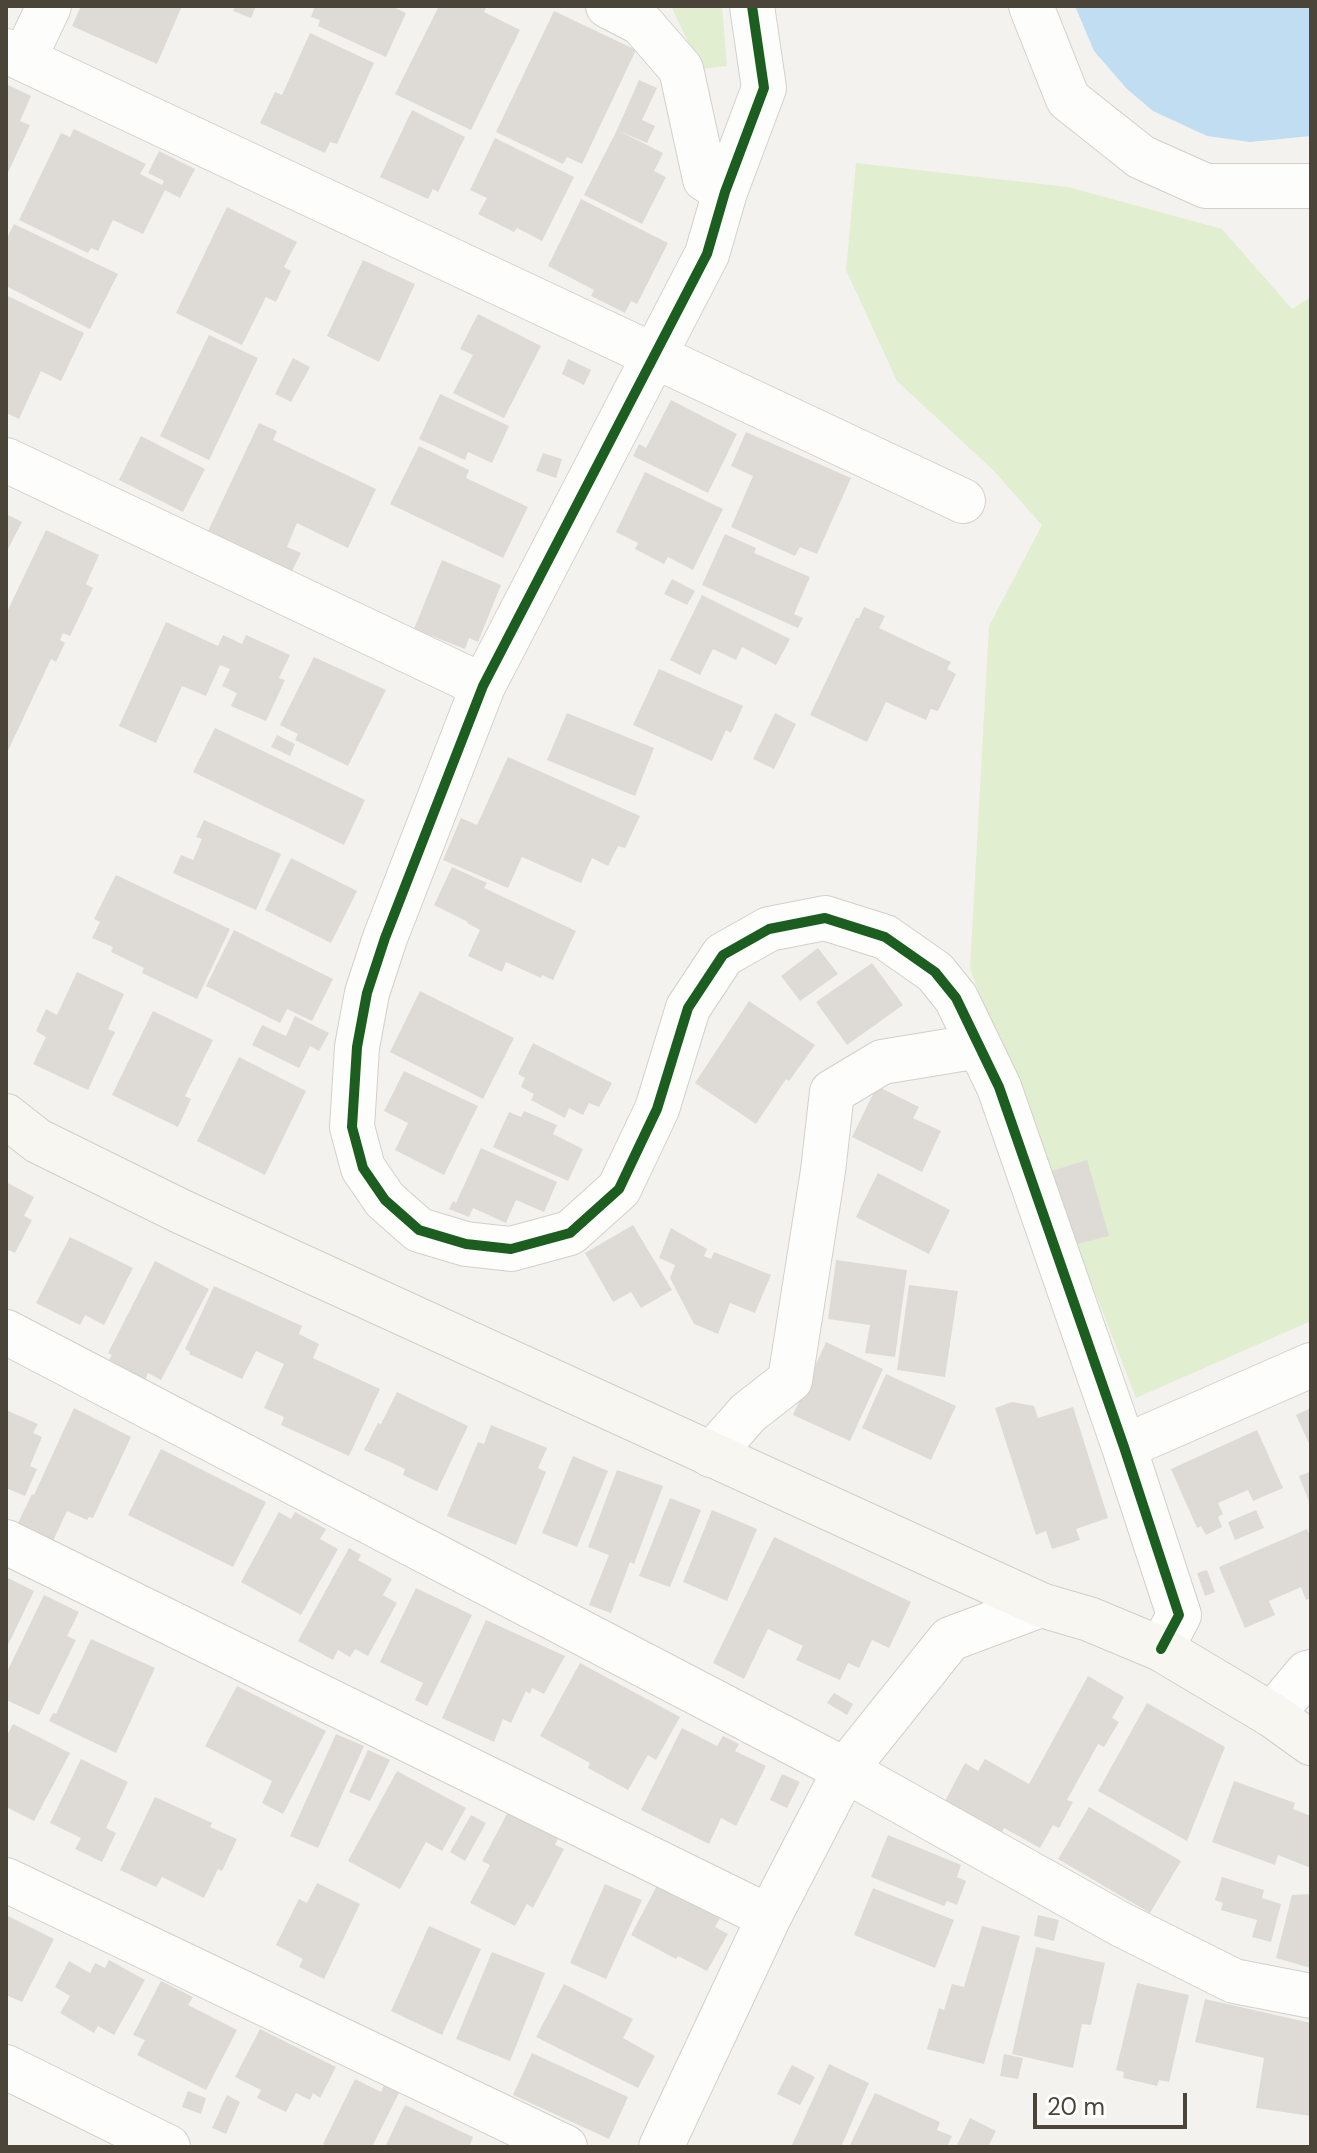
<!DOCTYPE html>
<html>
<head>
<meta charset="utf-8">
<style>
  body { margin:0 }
  #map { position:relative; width:1317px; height:2153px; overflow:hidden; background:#f4f2ee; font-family:"DM Sans",sans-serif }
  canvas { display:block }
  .frame { position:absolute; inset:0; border:8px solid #4b4439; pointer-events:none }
  .scale { position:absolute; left:1033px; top:2093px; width:154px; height:36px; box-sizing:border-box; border:4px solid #4b4439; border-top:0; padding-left:10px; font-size:24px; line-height:28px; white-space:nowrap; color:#4b4439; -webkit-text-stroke:6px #fff; paint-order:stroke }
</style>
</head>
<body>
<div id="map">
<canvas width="1317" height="2153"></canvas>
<div class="frame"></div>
<div class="scale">20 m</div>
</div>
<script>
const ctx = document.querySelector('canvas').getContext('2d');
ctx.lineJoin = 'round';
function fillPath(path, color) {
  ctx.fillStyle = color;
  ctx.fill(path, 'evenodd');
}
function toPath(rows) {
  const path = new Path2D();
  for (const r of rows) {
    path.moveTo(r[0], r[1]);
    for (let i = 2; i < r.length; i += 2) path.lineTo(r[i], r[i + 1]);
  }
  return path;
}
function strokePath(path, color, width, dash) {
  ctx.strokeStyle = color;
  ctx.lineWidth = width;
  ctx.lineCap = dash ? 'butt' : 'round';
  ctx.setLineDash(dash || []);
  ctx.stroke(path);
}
fillPath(toPath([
  [671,6,722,6,727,66,701,69],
  [856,163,1068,187,1222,229,1292,309,1311,297,1311,1321,1136,1398,970,969,989,626,1042,525,993,470,897,381,846,270]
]), '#e1eecf');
fillPath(toPath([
  [1075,6,1311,6,1311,136,1250,142,1207,136,1153,111,1127,89,1094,51]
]), '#c0ddf1');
fillPath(toPath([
  [81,6,182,6,157,64,72,26],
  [235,6,256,6,251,18,233,11],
  [315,6,391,6,406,13,386,57,318,26,320,20,311,17],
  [439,6,487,6,484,12,520,30,471,130,395,94],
  [554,11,636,50,582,164,567,157,563,164,496,132],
  [310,33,374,63,337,144,330,142,325,153,260,123,275,92,282,95],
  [639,80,657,88,642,120,655,126,647,143,617,130],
  [6,84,31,96,20,121,30,125,6,177],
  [412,110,465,137,438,192,433,189,428,199,380,177],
  [74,129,146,164,140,174,162,185,164,181,148,173,159,151,195,169,180,198,165,190,143,234,113,220,98,251,91,248,88,253,19,220,61,133,70,137],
  [617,130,663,153,654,171,666,177,642,224,584,195],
  [495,138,574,177,542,241,517,228,514,232,478,214,487,198,470,190],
  [581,199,668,243,637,304,631,301,625,313,591,296,594,290,548,266],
  [227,207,297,242,284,267,291,271,276,302,266,297,242,345,176,313],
  [14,224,118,274,90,329,6,286,6,240],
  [363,260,415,284,379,362,327,336],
  [6,295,84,333,61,381,41,371,19,419,6,413],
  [478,314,541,346,504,418,453,393,473,355,460,349],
  [209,335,258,358,209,460,160,436],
  [293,358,310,367,291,402,275,394],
  [568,359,591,370,584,385,562,374],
  [440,394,509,426,492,463,468,452,465,460,419,439],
  [671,400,737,434,708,493,633,456,639,444,646,448],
  [259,423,277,431,273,440,376,489,348,548,297,523,287,547,301,553,292,571,208,531],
  [746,432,851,478,817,554,800,547,795,556,731,527,753,476,731,466],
  [141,436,205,469,183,512,119,480],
  [419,446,469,470,466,478,528,507,503,558,390,504],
  [543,453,562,459,556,478,536,471],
  [645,472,723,509,693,570,668,557,664,564,635,549,638,543,616,532],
  [6,514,22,522,6,553],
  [46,530,99,555,86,584,93,588,70,636,63,633,60,640,65,643,56,662,51,659,6,755,6,614],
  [725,534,756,548,754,553,810,577,794,614,803,618,798,628,702,585],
  [442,560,501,585,478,642,469,638,465,649,414,629],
  [672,579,695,591,687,605,664,594],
  [702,595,790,639,776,665,742,647,736,660,713,649,700,675,670,660],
  [864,607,885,616,879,628,951,662,947,669,956,674,938,711,931,709,926,720,886,702,867,742,810,715,856,618,859,618],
  [166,622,218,646,223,635,242,644,246,635,290,655,279,678,285,680,266,721,231,706,237,693,222,686,230,669,220,665,206,696,182,686,156,743,119,726],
  [314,657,386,690,348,766,295,740,298,734,280,725],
  [659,669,743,706,731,733,726,730,712,761,633,725],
  [567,713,654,748,635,796,547,760],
  [775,713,796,724,774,769,753,759],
  [215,728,365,800,344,845,193,772],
  [277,735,295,744,290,756,271,747],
  [508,757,640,816,625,848,618,846,608,866,592,858,581,883,522,857,508,888,443,860,461,818,477,825],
  [204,820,281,854,256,910,173,873,181,855,193,860,202,839,196,837],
  [291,858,357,891,331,943,265,910],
  [452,867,487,883,484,888,576,931,553,980,542,975,541,978,506,962,502,972,468,956,480,930,467,923,468,922,434,905],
  [116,875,230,929,197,999,142,973,144,968,111,952,113,947,92,938,100,922,94,919],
  [234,930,333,979,312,1021,287,1009,280,1023,206,986],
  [818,948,838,974,800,1001,781,976],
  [872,963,903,1005,847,1045,816,1002],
  [77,972,124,994,108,1029,115,1032,88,1090,33,1064,46,1037,36,1031,46,1009,57,1015],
  [420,991,514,1038,483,1099,390,1052],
  [749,1001,815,1045,789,1081,786,1079,756,1124,695,1083],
  [153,1011,213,1040,185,1096,191,1099,178,1127,112,1095],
  [295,1016,329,1033,319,1051,310,1046,299,1068,252,1045,262,1025,286,1036],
  [533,1043,612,1083,599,1107,589,1103,583,1115,569,1108,565,1118,531,1100,534,1094,521,1087,525,1078,518,1074],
  [239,1057,306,1091,265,1175,197,1141],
  [404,1071,478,1106,444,1175,395,1150,408,1123,384,1111],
  [877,1086,919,1107,913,1118,941,1131,922,1172,852,1137],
  [524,1111,557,1125,553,1134,583,1149,568,1181,493,1147,509,1112,521,1117],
  [481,1148,557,1182,544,1212,516,1200,506,1223,473,1208,469,1217,449,1209,453,1201,456,1203],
  [1087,1160,1109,1236,1073,1245,1052,1171],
  [878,1173,950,1210,929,1254,856,1217],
  [6,1182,34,1197,24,1216,32,1220,15,1253,9,1250,6,1255],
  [633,1225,672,1290,641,1308,631,1292,613,1302,585,1253],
  [671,1228,707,1249,704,1256,711,1259,714,1252,771,1275,755,1313,730,1303,718,1334,694,1324,670,1278,675,1265,659,1258],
  [70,1237,133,1268,104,1325,85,1315,80,1325,36,1303],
  [836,1260,907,1270,895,1357,865,1353,870,1325,828,1319],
  [155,1261,209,1289,161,1380,148,1373,145,1381,108,1362,112,1355,108,1353],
  [909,1285,958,1291,945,1377,897,1370],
  [214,1286,302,1326,299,1334,319,1344,313,1358,380,1389,349,1456,281,1425,284,1417,264,1408,284,1364,256,1351,242,1379,189,1354,190,1352,185,1349],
  [826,1342,883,1369,850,1441,793,1415],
  [886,1374,956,1406,931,1460,862,1428],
  [397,1392,468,1426,437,1491,403,1475,405,1469,364,1450,378,1423,381,1424],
  [1012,1402,1034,1406,1038,1418,1073,1407,1108,1518,1076,1529,1080,1540,1052,1549,1046,1531,1036,1535,995,1408],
  [74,1408,131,1437,93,1518,89,1517,87,1520,67,1511,53,1541,17,1525,32,1494,34,1495],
  [1311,1408,1311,1448,1296,1415],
  [6,1410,38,1424,33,1433,42,1437,30,1466,37,1469,25,1496,6,1488],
  [491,1425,547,1448,538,1468,546,1472,516,1545,447,1516,478,1442,484,1444],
  [1257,1430,1283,1488,1253,1501,1248,1490,1218,1503,1223,1514,1218,1517,1222,1527,1206,1535,1201,1526,1197,1528,1171,1469],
  [161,1449,266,1502,233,1567,128,1515],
  [573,1456,608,1471,577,1547,542,1533],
  [617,1470,663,1486,634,1564,630,1562,611,1613,589,1605,609,1555,588,1547],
  [1310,1472,1311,1475,1311,1507,1299,1476],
  [670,1498,701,1510,670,1587,639,1576],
  [712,1510,757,1529,727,1601,683,1582],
  [1256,1510,1264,1528,1235,1540,1228,1522],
  [279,1512,291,1519,295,1512,326,1529,320,1539,338,1549,301,1615,241,1582],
  [1307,1529,1311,1538,1311,1598,1306,1600,1301,1587,1269,1601,1275,1615,1245,1628,1219,1567],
  [774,1537,911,1602,889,1648,872,1640,859,1668,848,1663,840,1680,796,1660,803,1646,768,1629,744,1679,713,1663],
  [349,1548,361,1555,358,1560,392,1579,383,1595,397,1603,368,1656,355,1649,350,1657,338,1650,333,1660,298,1641],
  [1207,1570,1215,1592,1205,1596,1197,1573],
  [6,1577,34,1591,6,1649],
  [416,1588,472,1615,427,1706,415,1700,423,1683,380,1662],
  [44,1595,79,1612,67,1636,76,1640,39,1715,6,1700,6,1674],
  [486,1620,565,1656,544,1694,532,1688,530,1694,526,1691,511,1723,503,1719,494,1742,442,1718],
  [91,1639,155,1668,116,1753,49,1721,53,1713,56,1714],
  [580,1663,680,1717,656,1760,648,1755,628,1790,588,1768,590,1763,540,1736],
  [1088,1676,1124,1697,1112,1718,1119,1722,1104,1747,1098,1744,1067,1800,1073,1802,1059,1828,1053,1825,1040,1848,1004,1828,1002,1832,945,1801,965,1763,978,1771,985,1759,1029,1784],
  [237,1686,326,1731,283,1814,262,1803,272,1781,205,1746],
  [834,1693,853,1704,847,1715,827,1703],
  [1147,1703,1225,1747,1187,1841,1098,1791],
  [13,1724,70,1753,34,1821,6,1807,6,1737],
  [682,1728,717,1746,723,1736,739,1744,735,1751,766,1766,736,1826,721,1818,709,1844,641,1810],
  [336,1734,364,1746,318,1848,290,1836],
  [368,1750,390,1760,370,1801,349,1792],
  [81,1759,128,1782,106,1828,116,1833,102,1862,75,1849,81,1838,50,1823],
  [397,1771,466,1808,442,1851,426,1842,400,1889,348,1861],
  [782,1774,800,1782,787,1808,770,1800],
  [1234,1781,1295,1803,1293,1809,1311,1816,1309,1826,1311,1826,1311,1868,1278,1855,1275,1865,1212,1842],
  [155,1797,212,1823,210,1827,237,1839,222,1871,218,1869,204,1898,162,1877,156,1887,120,1870],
  [1089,1807,1181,1861,1150,1913,1058,1859],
  [508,1812,558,1838,555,1845,564,1849,533,1908,527,1904,515,1926,470,1903,490,1865,482,1861],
  [471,1815,486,1823,465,1861,450,1852],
  [888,1835,961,1865,957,1877,966,1881,957,1905,947,1901,944,1906,871,1877],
  [662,1876,725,1909,715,1927,728,1934,707,1971,678,1956,676,1959,631,1935],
  [1222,1877,1264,1890,1262,1898,1281,1904,1271,1942,1252,1937,1257,1920,1221,1910,1223,1903,1215,1900],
  [317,1883,360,1904,324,1979,299,1967,303,1959,276,1945,299,1899,307,1903],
  [605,1884,642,1900,606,1979,570,1963],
  [873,1888,954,1920,935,1968,854,1935],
  [1311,1894,1311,1968,1276,1958,1292,1895],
  [6,1915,54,1939,22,2002,6,1995],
  [1038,1915,1059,1920,1054,1941,1034,1936],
  [429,1926,481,1949,442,2035,391,2011],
  [982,1926,1020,1936,984,2064,927,2049,939,2008,944,2010,952,1984,964,1987],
  [1036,1947,1105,1963,1091,2025,1082,2024,1073,2068,1012,2054],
  [492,1952,545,1973,510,2061,456,2039],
  [109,1960,145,1980,114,2035,98,2026,94,2033,60,2013,70,1996,55,1987,69,1961,90,1973,95,1963,105,1968],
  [161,1981,193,1997,188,2005,237,2030,206,2090,137,2055,145,2040,133,2035],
  [1137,1983,1189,1995,1169,2082,1159,2080,1157,2086,1123,2078,1124,2072,1116,2070],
  [564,1984,633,2019,623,2038,655,2056,638,2088,536,2037],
  [1205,1999,1311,2023,1311,2116,1256,2108,1264,2058,1195,2042],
  [260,2029,336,2067,320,2098,313,2093,310,2100,296,2093,286,2112,257,2098,261,2090,235,2077],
  [532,2053,628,2097,609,2139,513,2095],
  [1004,2054,1023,2058,1018,2079,1000,2076],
  [829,2064,869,2083,841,2147,791,2147],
  [792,2065,815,2077,800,2105,777,2094],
  [355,2079,381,2092,384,2085,399,2093,372,2147,328,2147,323,2144],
  [188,2091,206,2098,201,2114,182,2107],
  [875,2093,940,2122,937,2130,952,2136,947,2147,849,2147],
  [227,2095,240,2102,226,2134,212,2128],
  [405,2105,473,2137,469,2147,385,2147],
  [970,2118,996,2131,988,2147,956,2147]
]), '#dedbd6');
const street = toPath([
  [608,6,641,23,681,69,705,179,725,192],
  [752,6,764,88,725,192,707,254,483,686,385,938,367,993,357,1047,352,1127,363,1168,385,1200,419,1230,466,1244,511,1249,570,1233,619,1189,657,1109,688,1008,723,955,769,929,825,918,885,937,935,972,956,998,999,1087,1124,1447,1179,1615,1161,1649],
  [1031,6,1068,99,1141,157,1206,186,1311,186],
  [6,51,963,501],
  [24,59,49,6],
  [6,460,483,686],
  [6,1332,845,1770,1122,1925,1234,1981,1311,1996],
  [1124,1447,1311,1365],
  [711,1455,748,1413,790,1380,823,1171,832,1092,882,1062,979,1046],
  [6,1542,769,1917],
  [1272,1715,1307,1673,1311,1672],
  [6,1880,565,2147],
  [6,2067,168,2147],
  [661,2147,769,1917,845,1770,950,1639,1041,1605]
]);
const secondary = toPath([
  [6,1116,38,1141,180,1211,1041,1605,1089,1619,1161,1649,1272,1715,1311,1743]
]);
strokePath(street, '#d2d0cb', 46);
strokePath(secondary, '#d3cfc5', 46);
strokePath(street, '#fdfdfc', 44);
strokePath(secondary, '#f7f6f1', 44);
strokePath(toPath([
  [752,6,764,88,725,192,707,254,483,686,385,938,367,993,357,1047,352,1127,363,1168,385,1200,419,1230,466,1244,511,1249,570,1233,619,1189,657,1109,688,1008,723,955,769,929,825,918,885,937,935,972,956,998,999,1087,1124,1447,1179,1615,1161,1649]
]), '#1b5e20', 10);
</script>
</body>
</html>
